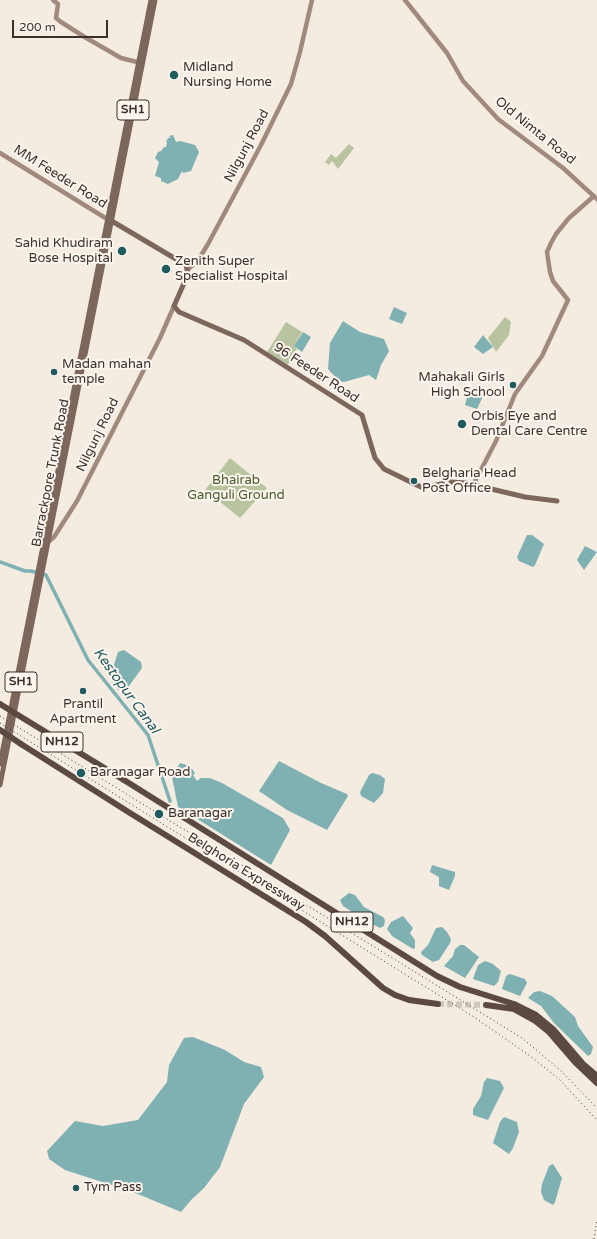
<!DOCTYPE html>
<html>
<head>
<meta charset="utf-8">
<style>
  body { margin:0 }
  #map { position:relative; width:597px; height:1239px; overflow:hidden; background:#f4ebe1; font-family:"Varela Round",sans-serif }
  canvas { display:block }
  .scale { position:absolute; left:12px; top:20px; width:96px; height:18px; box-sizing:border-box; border:2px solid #3b302b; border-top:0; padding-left:5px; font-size:12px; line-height:14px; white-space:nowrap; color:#3b302b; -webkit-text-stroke:3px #fbf5ee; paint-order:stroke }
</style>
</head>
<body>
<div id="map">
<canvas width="597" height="1239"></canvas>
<div class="scale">200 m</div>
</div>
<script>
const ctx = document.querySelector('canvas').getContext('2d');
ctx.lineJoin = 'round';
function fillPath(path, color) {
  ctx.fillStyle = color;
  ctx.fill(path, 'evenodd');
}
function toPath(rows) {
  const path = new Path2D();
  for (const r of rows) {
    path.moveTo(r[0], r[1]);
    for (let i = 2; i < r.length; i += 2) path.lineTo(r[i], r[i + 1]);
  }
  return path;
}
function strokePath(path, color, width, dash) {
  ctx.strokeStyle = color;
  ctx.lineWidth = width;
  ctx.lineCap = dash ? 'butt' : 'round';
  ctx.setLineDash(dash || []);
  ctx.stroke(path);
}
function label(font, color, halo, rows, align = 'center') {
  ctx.font = font + ' "Varela Round",sans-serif';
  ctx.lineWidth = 4;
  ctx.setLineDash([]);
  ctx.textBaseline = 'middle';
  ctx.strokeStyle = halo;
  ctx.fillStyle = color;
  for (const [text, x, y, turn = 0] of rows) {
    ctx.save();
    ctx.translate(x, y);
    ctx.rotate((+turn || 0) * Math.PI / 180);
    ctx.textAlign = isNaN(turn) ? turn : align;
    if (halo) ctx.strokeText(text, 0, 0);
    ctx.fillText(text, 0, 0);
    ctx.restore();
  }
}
fillPath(toPath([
  [349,144,354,148,338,169,332,161,329,165,325,162,331,154,336,158],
  [505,317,511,322,509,335,496,352,488,338],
  [286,322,302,332,294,346,297,349,287,366,267,352],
  [230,458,267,488,240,518,205,490]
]), '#b8c4a0');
fillPath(toPath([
  [173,135,176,142,180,141,195,145,199,152,191,171,183,173,182,171,178,179,168,184,161,181,161,178,155,176,159,162,155,158,158,152,161,151,164,147,166,147,167,143,166,142,168,138,171,138,169,136],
  [394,307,407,313,402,324,389,319],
  [343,321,360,332,384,339,389,351,381,365,376,380,369,375,344,382,339,381,328,369,330,343],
  [303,332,311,337,302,352,294,346],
  [483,335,493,347,483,354,474,347],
  [477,392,483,396,477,409,465,405,467,397],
  [527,535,532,535,544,544,535,565,533,567,519,561,517,557],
  [585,546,597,552,584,570,577,560],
  [124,650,141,662,142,668,129,686,118,690,112,682,110,677,118,652],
  [279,761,321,783,347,794,348,796,327,830,287,810,259,791],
  [180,763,190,766,195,773,193,775,197,781,201,778,210,778,222,783,283,818,290,830,271,865,178,807,172,777],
  [372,773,380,775,385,779,383,793,374,803,361,796,360,792,369,775],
  [432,865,455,872,455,876,449,890,439,886,439,877,430,872],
  [349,893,355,895,364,907,383,917,385,920,384,926,380,928,368,922,343,906,340,900],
  [403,916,413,928,410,933,415,940,415,948,413,949,392,936,387,929,391,922],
  [442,927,447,932,451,939,450,943,439,960,433,962,422,955,421,952,428,945,436,928],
  [460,945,464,945,479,957,465,978,444,966,453,956,455,949],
  [485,961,493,964,501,971,498,982,494,986,473,979,478,965],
  [510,974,525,979,527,983,520,996,502,989,506,976],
  [540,991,552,996,575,1017,578,1026,593,1047,591,1054,588,1056,554,1023,541,1006,528,998,534,992],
  [193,1037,225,1050,244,1062,261,1067,264,1077,244,1104,220,1167,204,1188,192,1199,181,1212,133,1192,65,1170,49,1159,47,1151,75,1121,103,1126,138,1120,167,1082,169,1065,184,1038],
  [487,1078,500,1081,504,1088,488,1120,473,1115,473,1109,481,1096,484,1082],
  [504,1117,517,1122,519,1132,513,1148,509,1154,493,1143,500,1122],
  [553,1164,562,1178,555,1202,553,1205,544,1200,541,1192,542,1184,549,1166]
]), '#7fb0b2');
strokePath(toPath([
  [0,562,25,571,31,571,46,575,88,660,148,735,170,801]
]), '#7fb0b2', 3.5);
strokePath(toPath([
  [438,1004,486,1005]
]), '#cfc6bd', 6, [6, 3]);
strokePath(toPath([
  [53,0,58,4,56,18,61,22,83,36,121,58,141,63],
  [405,0,447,53,463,81,498,119,563,168,597,199],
  [0,153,107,219],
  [188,269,197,262,208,244,261,145,291,84,300,52,312,0],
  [473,485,496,441,515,394,542,356,568,300,553,281,550,272,547,252,551,243,556,234,569,218,594,196],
  [47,543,54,537,77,501,160,338,174,306]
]), '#a18a7d', 4.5);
strokePath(toPath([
  [110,220,186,265,188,274,174,306,179,312,244,340,362,415,375,458,384,469,423,488,450,482,466,483,525,497,557,501],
  [0,764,151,0],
  [0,785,155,0]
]), '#7d675c', 5);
strokePath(toPath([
  [21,744,130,813,306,922,325,936,383,988,395,995,409,1000,438,1004],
  [124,780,437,976,460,987,514,1004,536,1015,553,1029,583,1064,597,1076],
  [486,1005,514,1009,534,1020,549,1032,575,1062,597,1083]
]), '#5c4a42', 6);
strokePath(toPath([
  [0,716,522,1038,560,1070,597,1108],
  [0,723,474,1017,530,1056,559,1079,597,1120],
  [594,1239,597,1220]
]), '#3b302b', 1, [1, 3]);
strokePath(toPath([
  [0,704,124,780],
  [0,730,21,744]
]), '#5c4a42', 6);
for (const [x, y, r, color] of [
  [174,75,5,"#1f5a5e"],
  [122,251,5,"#1f5a5e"],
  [166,269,5,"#1f5a5e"],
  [54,372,4,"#1f5a5e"],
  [513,385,4,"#1f5a5e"],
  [462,424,5,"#1f5a5e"],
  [414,481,4,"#1f5a5e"],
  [83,691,4,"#1f5a5e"],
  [81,773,5,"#1f5a5e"],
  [159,814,5,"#1f5a5e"],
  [76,1188,4,"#1f5a5e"]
]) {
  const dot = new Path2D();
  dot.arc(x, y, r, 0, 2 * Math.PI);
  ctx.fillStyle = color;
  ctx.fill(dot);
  strokePath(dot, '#fbf5ee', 1.5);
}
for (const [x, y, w] of [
  [133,110,32],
  [21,682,32],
  [62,742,42],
  [352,922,42]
]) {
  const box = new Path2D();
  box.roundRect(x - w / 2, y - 10, w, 20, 3);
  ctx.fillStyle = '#fbf5ee';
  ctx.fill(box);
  strokePath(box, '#3b302b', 1);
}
label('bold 12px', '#3b302b', null, [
  ["SH1",133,110],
  ["SH1",21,682],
  ["NH12",62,742],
  ["NH12",352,922]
]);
label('13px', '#3b302b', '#fbf5ee', [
  ["Midland",183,68],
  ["Nursing Home",183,83],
  ["Sahid Khudiram",113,244,"right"],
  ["Bose Hospital",113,259,"right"],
  ["Zenith Super",175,262],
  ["Specialist Hospital",175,277],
  ["Madan mahan",62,365],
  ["temple",62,380],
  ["Mahakali Girls",505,378,"right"],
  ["High School",505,393,"right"],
  ["Orbis Eye and",471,417],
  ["Dental Care Centre",471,432],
  ["Belgharia Head",422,474],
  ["Post Office",422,489],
  ["Prantil",83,705,"center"],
  ["Apartment",83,720,"center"],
  ["Baranagar Road",90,773],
  ["Baranagar",168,814],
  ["Tym Pass",84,1188]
], 'left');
label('13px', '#3b302b', '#fbf5ee', [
  ["Old Nimta Road",535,131,39],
  ["Nilgunj Road",247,146,-62],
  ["MM Feeder Road",60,177,32],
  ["96 Feeder Road",316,373,33],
  ["Nilgunj Road",98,435,-64],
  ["Barrackpore Trunk Road",51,473,-79],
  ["Belghoria Expressway",246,872,32]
]);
label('13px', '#4a5a2e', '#fbf5ee', [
  ["Bhairab",236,481],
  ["Ganguli Ground",236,496]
]);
label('italic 14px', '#1f5a5e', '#fbf5ee', [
  ["Kestopur Canal",126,691,54]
]);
</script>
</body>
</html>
